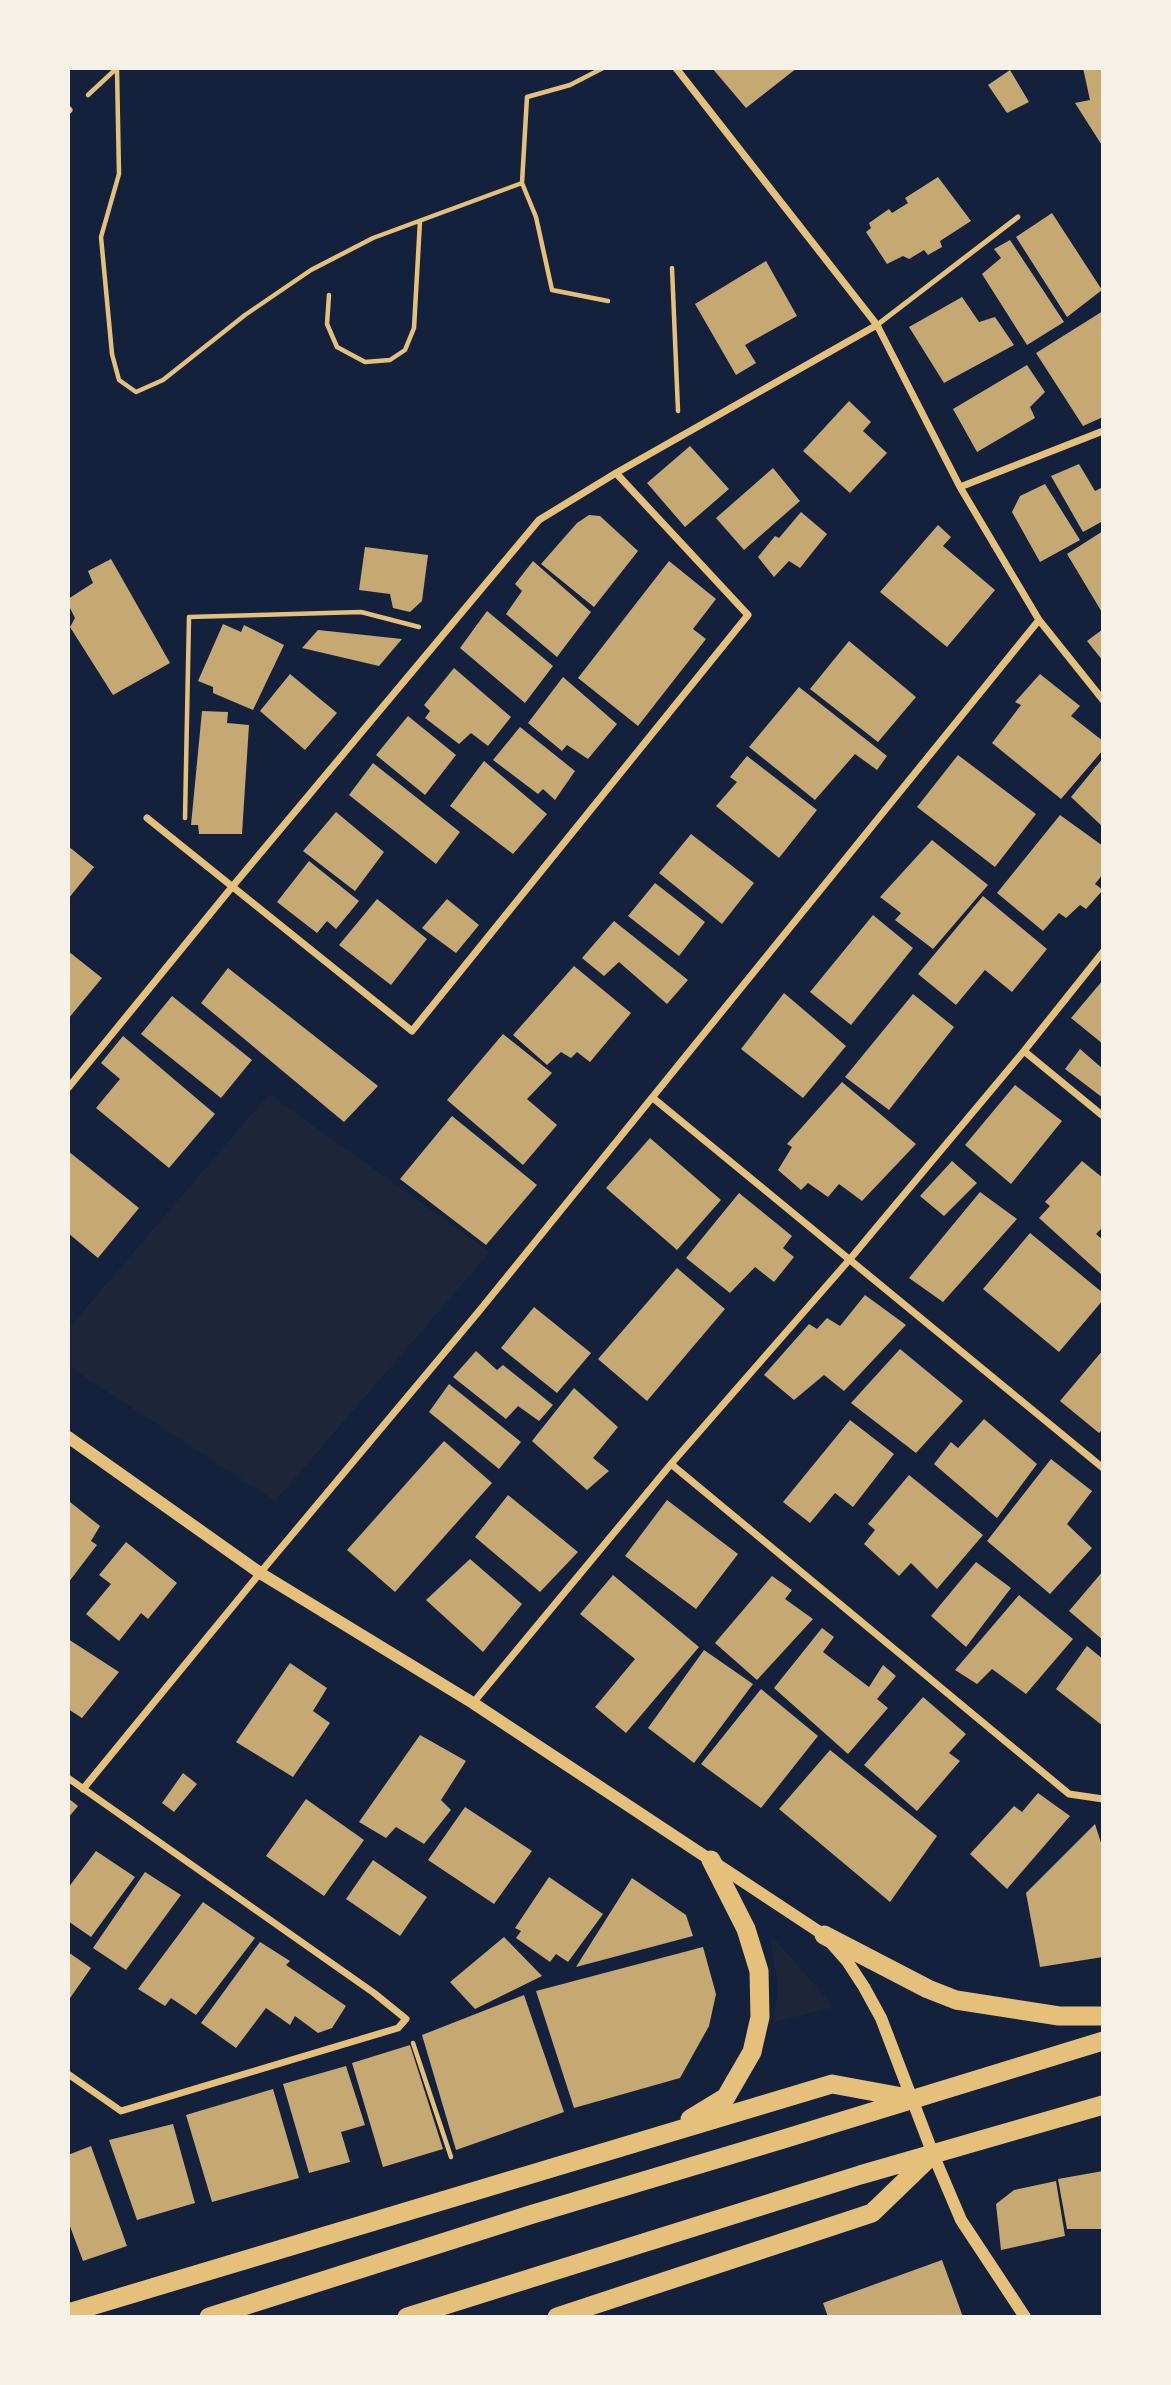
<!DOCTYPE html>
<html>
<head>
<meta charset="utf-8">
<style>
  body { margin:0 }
  #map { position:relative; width:1171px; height:2385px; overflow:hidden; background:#14213d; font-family:"DM Sans",sans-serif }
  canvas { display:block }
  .frame { position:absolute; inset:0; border:70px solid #f6f1e7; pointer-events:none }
</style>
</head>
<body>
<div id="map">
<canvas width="1171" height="2385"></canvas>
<div class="frame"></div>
</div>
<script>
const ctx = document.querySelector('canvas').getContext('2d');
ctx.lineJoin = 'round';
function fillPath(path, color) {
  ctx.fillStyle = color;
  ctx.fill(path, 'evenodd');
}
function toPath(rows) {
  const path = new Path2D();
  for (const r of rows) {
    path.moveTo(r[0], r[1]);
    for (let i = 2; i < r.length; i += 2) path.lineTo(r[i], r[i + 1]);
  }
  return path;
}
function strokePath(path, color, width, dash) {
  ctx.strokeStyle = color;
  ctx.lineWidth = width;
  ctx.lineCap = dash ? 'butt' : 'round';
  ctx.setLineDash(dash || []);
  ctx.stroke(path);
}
fillPath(toPath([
  [269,1094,490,1252,275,1501,68,1366,68,1329],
  [770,1934,834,2007,774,2022,778,1986]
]), '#1d2539');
fillPath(toPath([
  [712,68,797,68,746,108],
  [1083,68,1103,68,1103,147,1075,103,1090,100],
  [1010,70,1029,102,1007,113,988,85],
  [938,177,971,221,940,241,942,247,928,255,924,250,909,259,903,256,887,264,866,232,871,228,869,223,889,209,892,213,908,203,905,198],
  [1052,213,1102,290,1067,317,1016,237],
  [1010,240,1064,322,1027,345,982,274,1001,258,994,249],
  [766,261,797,316,745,345,756,363,736,375,695,304],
  [962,297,979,322,995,317,1014,345,944,383,909,327],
  [1103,311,1103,417,1083,426,1036,353],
  [1027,365,1045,392,1030,407,1035,418,977,452,953,409],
  [849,401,871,422,863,431,887,453,850,493,803,451],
  [690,446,729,489,685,527,647,483],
  [1079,464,1095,491,1103,487,1103,521,1083,532,1051,476],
  [773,468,800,501,744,550,716,518],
  [1045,484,1080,540,1040,562,1012,512,1020,496],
  [801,512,827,534,800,568,789,561,774,577,758,557,775,536,779,538],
  [589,515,600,516,638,551,594,607,541,564,577,523],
  [938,525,951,537,943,546,995,590,947,647,880,592],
  [1103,531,1103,614,1067,554],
  [365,547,428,555,422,601,410,612,393,608,390,594,359,590],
  [111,559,170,663,113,695,70,627,75,618,68,604,68,599,93,583,88,571],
  [533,561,591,612,557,657,506,614,522,591,515,584],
  [669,561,716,599,693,629,706,639,638,726,578,678],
  [487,611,553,666,525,703,460,648],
  [223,624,241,632,244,625,284,645,253,710,213,693,213,687,198,681],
  [1103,629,1103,661,1087,641],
  [318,630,402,639,379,666,302,648],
  [849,641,916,697,878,742,810,689],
  [454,668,511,717,488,746,471,733,459,744,425,718,430,711,424,705],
  [290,674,337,713,305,750,260,711],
  [1040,674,1080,706,1071,716,1103,741,1103,750,1061,799,992,743,1021,705,1015,702],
  [563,677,617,724,588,759,567,745,562,751,528,723],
  [799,687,887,756,877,770,855,754,815,800,749,747],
  [202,711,228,712,227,723,249,725,242,834,199,834,198,825,191,825],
  [408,716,456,755,425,795,376,755],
  [520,727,575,771,555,800,543,789,538,794,493,760],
  [958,755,1036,814,995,867,917,807],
  [747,756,817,810,779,858,716,806,737,782,730,777],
  [1103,758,1103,827,1071,797],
  [484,761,547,814,513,854,450,806],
  [373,763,460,832,436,864,349,795],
  [336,812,384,852,355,891,303,851],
  [1060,815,1103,846,1103,874,1095,884,1103,890,1086,909,1080,905,1066,918,1059,913,1043,931,997,893],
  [691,834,754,883,722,924,659,873],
  [932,840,988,885,933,949,895,920,901,913,880,897],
  [68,846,94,867,68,899],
  [309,861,359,901,336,929,327,921,317,933,277,902],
  [655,883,705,922,679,956,628,916],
  [983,896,1047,949,1012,992,985,970,956,1005,918,974],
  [377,899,427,939,391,985,339,945],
  [447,899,479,925,456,953,422,928],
  [873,915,913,948,851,1025,810,992],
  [614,921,688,980,667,1004,619,962,604,976,582,958],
  [68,951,102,978,68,1019],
  [574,966,631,1013,590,1062,577,1052,571,1058,561,1052,547,1065,513,1035],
  [228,968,378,1086,344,1122,201,1003],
  [1103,980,1103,1044,1071,1018],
  [784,993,846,1046,803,1098,741,1049],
  [913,994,954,1027,889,1110,845,1077],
  [172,996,252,1060,221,1098,141,1034],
  [503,1034,552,1073,527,1099,557,1125,523,1165,447,1100],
  [123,1036,215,1114,169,1168,96,1108,120,1079,101,1063],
  [1080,1049,1103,1069,1103,1098,1065,1069],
  [842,1082,916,1144,862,1201,839,1184,828,1197,808,1183,801,1190,778,1170,792,1147,787,1144],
  [1015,1085,1062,1121,1011,1184,965,1145],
  [452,1116,537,1185,486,1245,400,1179],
  [650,1138,721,1200,677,1250,606,1188],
  [68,1151,139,1208,98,1258,68,1233],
  [952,1161,977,1183,944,1216,920,1196],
  [1082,1161,1103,1178,1103,1227,1096,1234,1103,1240,1103,1276,1039,1218,1050,1206,1045,1202],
  [980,1192,1017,1219,943,1302,909,1278],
  [739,1193,792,1236,783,1248,794,1257,774,1282,755,1267,730,1293,686,1258],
  [1030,1233,1103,1293,1103,1300,1059,1352,983,1289],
  [677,1268,725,1309,647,1401,598,1359],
  [865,1295,906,1325,844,1391,824,1375,794,1400,764,1375,809,1324,817,1329,827,1318,840,1326],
  [534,1307,591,1353,557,1393,501,1348],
  [900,1349,963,1401,916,1453,851,1403],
  [1103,1350,1103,1429,1099,1433,1060,1401],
  [476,1351,497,1370,503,1365,553,1405,539,1421,518,1406,506,1419,453,1377],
  [449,1384,521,1442,499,1469,429,1412],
  [574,1388,618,1427,593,1458,609,1471,587,1490,532,1441],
  [984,1419,1037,1464,997,1518,934,1464,951,1442,958,1448],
  [850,1420,894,1454,853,1507,835,1493,810,1523,783,1502],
  [444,1441,492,1483,395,1592,347,1550],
  [1051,1459,1092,1491,1067,1524,1092,1548,1050,1594,987,1541],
  [909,1475,983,1535,937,1589,911,1563,899,1576,864,1544,875,1530,868,1524],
  [508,1495,578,1552,540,1592,475,1537],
  [667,1500,738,1554,696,1609,625,1556],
  [70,1502,100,1526,91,1541,97,1545,68,1583,68,1504],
  [126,1542,177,1583,148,1619,141,1613,119,1641,86,1614,111,1584,99,1575],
  [470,1559,522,1604,483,1652,426,1600],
  [976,1562,1011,1588,966,1647,931,1616],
  [1103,1571,1103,1640,1069,1611],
  [613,1575,699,1647,626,1733,595,1707,635,1659,580,1614],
  [772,1576,792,1590,785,1599,813,1619,757,1680,715,1643],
  [1019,1595,1073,1639,1026,1694,992,1669,977,1684,955,1670],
  [822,1628,834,1637,823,1652,869,1687,883,1665,896,1676,877,1699,888,1708,848,1754,774,1688],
  [68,1639,119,1672,82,1718,68,1709],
  [1087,1646,1103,1659,1103,1726,1056,1689],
  [704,1650,753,1684,694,1763,648,1728],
  [290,1663,327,1688,313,1711,330,1723,293,1777,236,1742],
  [761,1689,818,1736,761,1808,701,1764],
  [923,1697,966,1734,949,1753,960,1761,917,1811,864,1765],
  [420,1735,466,1761,441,1800,451,1810,424,1844,396,1827,386,1838,359,1822],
  [830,1750,937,1836,890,1902,779,1809],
  [183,1773,197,1784,174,1812,162,1803],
  [1038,1793,1070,1816,1007,1889,970,1854,1014,1806,1022,1812],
  [68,1798,78,1806,68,1818],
  [306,1799,364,1840,324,1896,266,1856],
  [465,1807,532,1851,494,1904,428,1860],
  [1095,1824,1103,1849,1103,1957,1040,1967,1026,1893],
  [96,1851,135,1877,91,1937,68,1921,68,1888],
  [373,1860,427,1897,400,1936,346,1899],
  [145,1872,181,1895,126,1970,93,1948],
  [549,1877,603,1914,568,1962,556,1954,550,1962,516,1938,521,1931,515,1928],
  [632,1878,686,1915,693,1936,576,1967],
  [203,1902,255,1938,196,2015,171,1998,165,2006,138,1989],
  [504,1937,542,1976,475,2009,450,1982],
  [260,1942,290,1961,286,1965,346,2006,332,2028,318,2033,295,2016,290,2025,266,2008,236,2048,201,2023],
  [703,1947,716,1994,709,2026,680,2078,574,2108,536,1991],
  [68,1952,91,1968,68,2001],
  [524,1995,564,2112,456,2150,422,2035],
  [410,2045,443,2149,383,2167,352,2063],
  [346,2066,365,2125,341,2132,350,2162,309,2173,283,2084],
  [273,2089,299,2178,212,2202,186,2115],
  [173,2124,195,2203,137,2220,109,2140],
  [91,2146,127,2246,83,2261,68,2221,68,2155],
  [1103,2171,1103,2229,1067,2229,1058,2179],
  [1056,2181,1065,2236,1001,2250,996,2204,1014,2190],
  [942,2260,963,2317,828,2317,823,2303]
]), '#c6a872');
strokePath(toPath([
  [117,70,119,174,101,237,112,354,119,380,136,392,163,380,245,315,311,270,373,238,522,183,527,97,570,85,603,68],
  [88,95,117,68],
  [522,183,536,217,552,290,608,301],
  [672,268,678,411],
  [329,295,327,324,337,347,365,362,390,360,405,350,414,328,420,221],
  [185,818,189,617,361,612,419,627],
  [413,2043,451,2157]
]), '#e5c07b', 4.5);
strokePath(toPath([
  [877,325,1018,217]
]), '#e5c07b', 5);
strokePath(toPath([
  [676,68,877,325,960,487,1039,620,1103,700],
  [68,109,69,110],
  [960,487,1103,431],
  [147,818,412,1031,748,615,616,473],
  [1024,1051,1103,1116],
  [68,1088,232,887,539,520,616,473,877,325],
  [653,1098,1103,1468],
  [671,1464,1069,1794,1103,1799],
  [473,1703,671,1464,850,1259,1024,1051,1103,952],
  [68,1778,374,1993,406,2019,398,2028,121,2111,68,2074],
  [83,1789,260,1573,480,1310,1039,620]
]), '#e5c07b', 7);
strokePath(toPath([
  [68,1437,260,1573,473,1703,824,1935,847,1961,864,1987,881,2018,933,2154,961,2220,1025,2317]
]), '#e5c07b', 12);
strokePath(toPath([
  [824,1935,928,1989,956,2000,1059,2016,1103,2016],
  [690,2119,726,2097,752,2052,760,2017,759,1971,746,1929,711,1860],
  [68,2313,832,2084,908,2098],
  [209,2317,533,2214,777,2141,1103,2041],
  [407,2317,860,2175,1103,2105],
  [557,2317,872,2213,930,2157]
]), '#e5c07b', 19);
</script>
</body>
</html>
